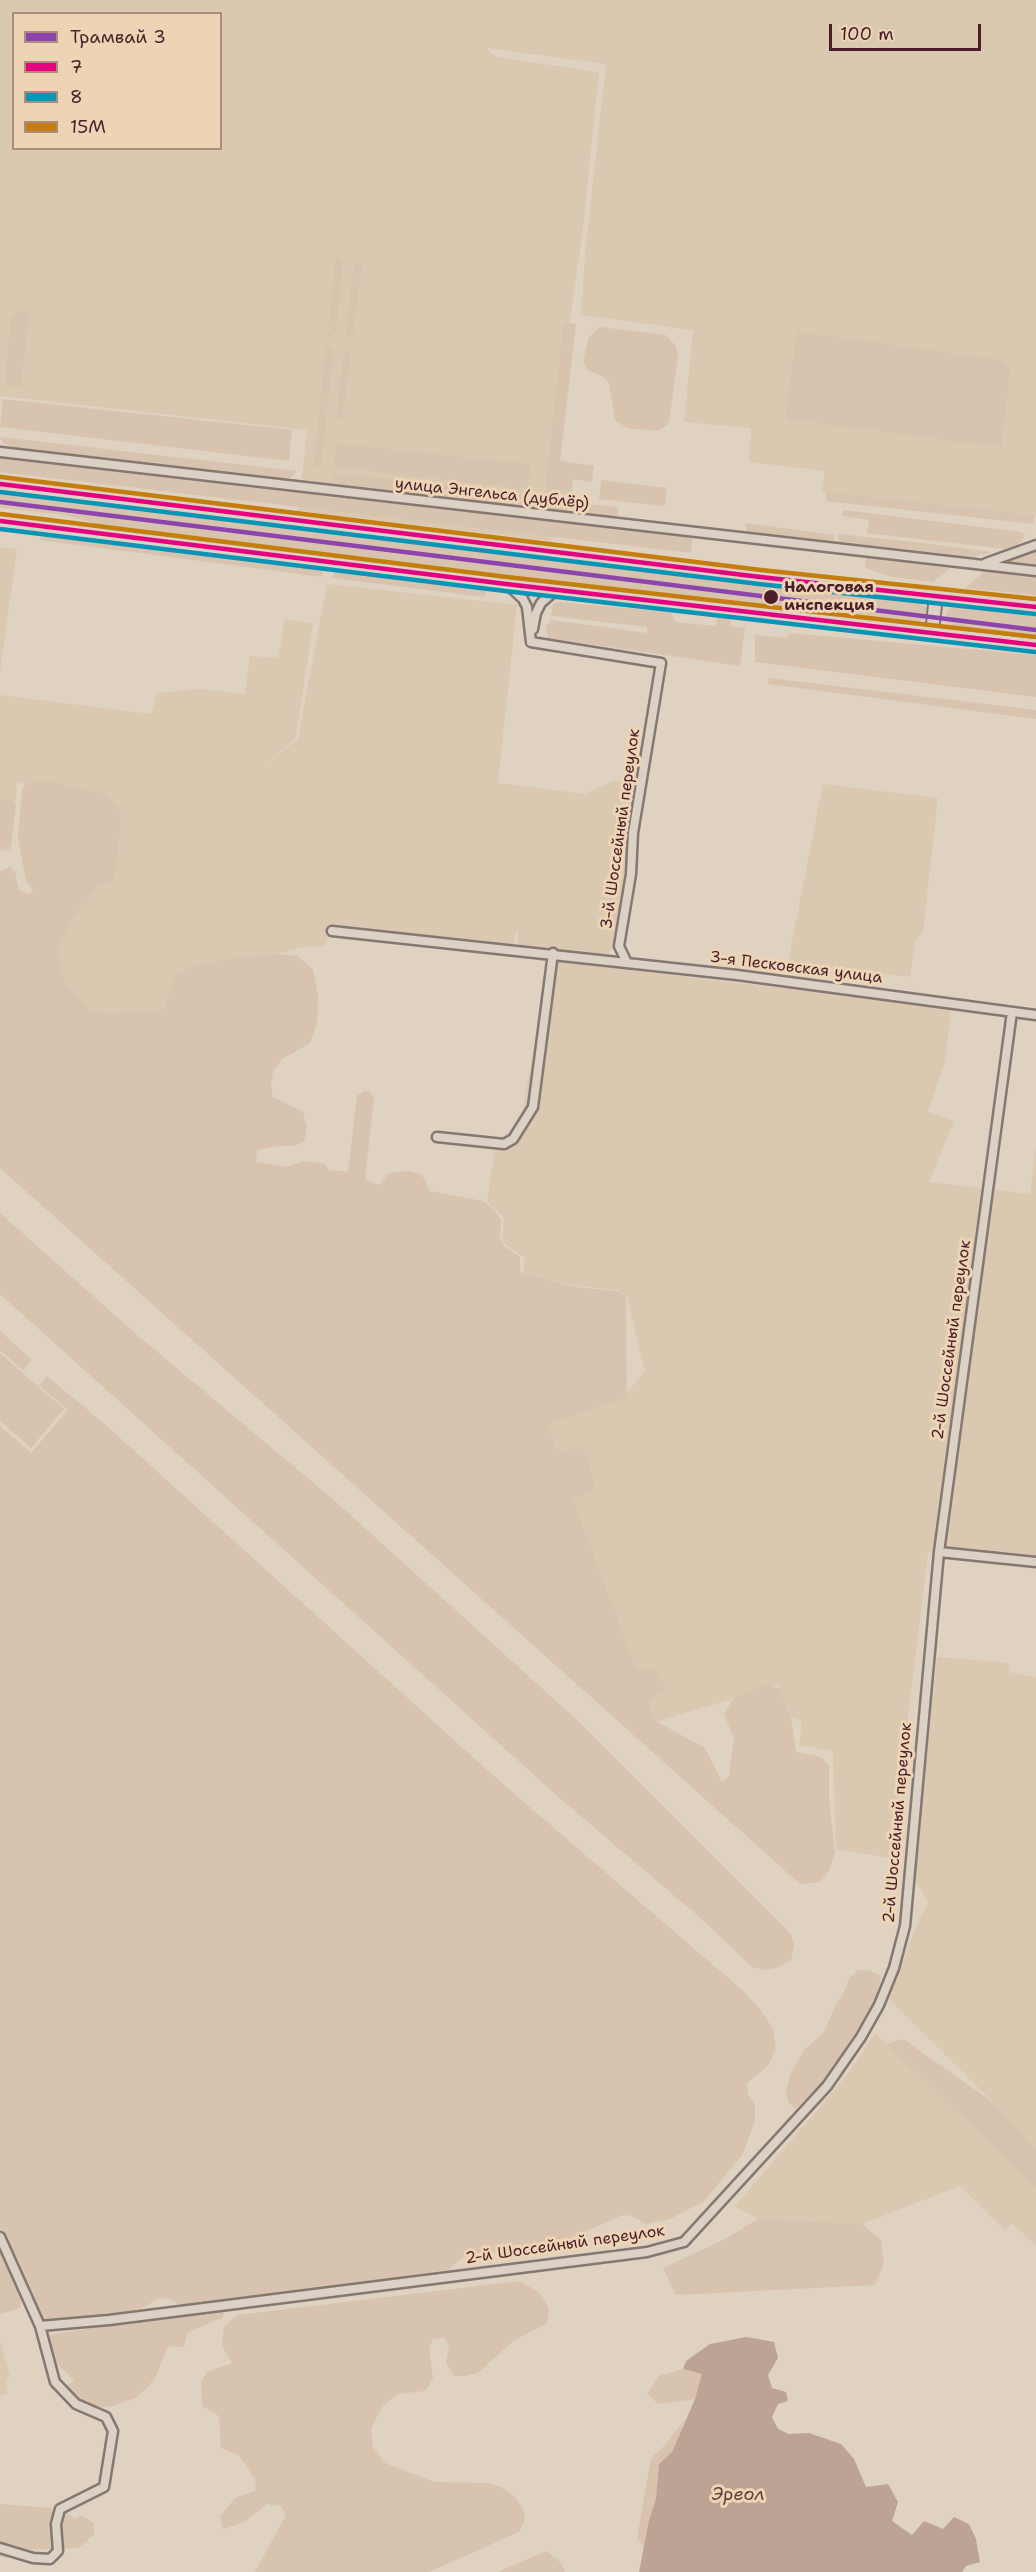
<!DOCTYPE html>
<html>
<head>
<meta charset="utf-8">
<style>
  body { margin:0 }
  #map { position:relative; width:1036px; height:2572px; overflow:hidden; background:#dfd2c1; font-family:"Shantell Sans",sans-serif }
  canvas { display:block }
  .legend { position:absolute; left:12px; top:12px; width:210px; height:138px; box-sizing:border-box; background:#ecd4b4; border:2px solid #ab8c7d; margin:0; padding:8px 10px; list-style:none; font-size:18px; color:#4a1f2b }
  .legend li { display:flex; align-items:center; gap:12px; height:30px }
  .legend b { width:30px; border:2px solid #ab8c7d }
  .scale { position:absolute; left:829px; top:24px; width:152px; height:27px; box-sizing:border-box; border:3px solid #4a1f2b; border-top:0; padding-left:8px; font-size:18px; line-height:21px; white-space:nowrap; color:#4a1f2b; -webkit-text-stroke:4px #ecd4b4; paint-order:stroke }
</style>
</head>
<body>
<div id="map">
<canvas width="1036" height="2572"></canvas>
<ul class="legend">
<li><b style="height:8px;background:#8e44ad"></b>Трамвай 3</li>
<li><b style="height:8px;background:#e5007d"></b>7</li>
<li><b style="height:8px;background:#0b94b6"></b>8</li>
<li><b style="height:8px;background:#c37e0d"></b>15М</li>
</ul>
<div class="scale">100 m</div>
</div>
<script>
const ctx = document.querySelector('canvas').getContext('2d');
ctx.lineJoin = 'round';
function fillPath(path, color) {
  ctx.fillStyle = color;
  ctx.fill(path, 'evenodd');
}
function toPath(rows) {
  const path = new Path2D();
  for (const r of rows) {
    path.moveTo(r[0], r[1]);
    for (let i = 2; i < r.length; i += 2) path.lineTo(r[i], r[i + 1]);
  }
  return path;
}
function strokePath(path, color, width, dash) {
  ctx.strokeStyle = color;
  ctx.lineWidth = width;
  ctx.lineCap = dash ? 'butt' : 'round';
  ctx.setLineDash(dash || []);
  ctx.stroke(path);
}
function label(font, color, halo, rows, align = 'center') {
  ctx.font = font + ' "Shantell Sans",sans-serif';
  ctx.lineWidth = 6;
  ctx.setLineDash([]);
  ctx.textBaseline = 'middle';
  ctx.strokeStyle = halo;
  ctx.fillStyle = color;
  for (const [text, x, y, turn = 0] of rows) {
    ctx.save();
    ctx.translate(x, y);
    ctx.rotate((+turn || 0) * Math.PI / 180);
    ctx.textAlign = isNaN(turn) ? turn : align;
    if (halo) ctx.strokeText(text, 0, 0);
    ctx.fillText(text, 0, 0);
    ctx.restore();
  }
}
fillPath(toPath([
  [0,0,1036,0,1036,515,822,492,825,471,749,462,751,428,684,422,693,330,581,315,585,254,606,64,486,48,496,57,599,72,583,229,563,369,570,370,551,541,298,511,307,430,0,396],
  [14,14,220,14,220,148,14,148],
  [0,547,17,549,0,672],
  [327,584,517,605,498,783,585,794,613,781,636,783,615,944,609,953,602,955,518,946,518,931,516,931,513,950,333,931,324,947,307,946,276,954,230,959,189,967,173,980,164,1010,110,1013,91,1010,66,983,60,968,59,945,71,921,97,888,115,879,122,814,17,781,11,851,0,850,0,695,151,714,157,693,198,689,245,694,250,656,278,658,285,619,313,624,296,737,261,770,298,738],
  [823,784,938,798,923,932,915,941,910,977,788,962],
  [550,961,951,1008,946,1059,928,1112,954,1121,929,1182,1030,1194,1036,1147,1036,1562,939,1552,928,1553,891,1858,836,1849,833,1751,799,1745,802,1721,792,1718,778,1685,652,1723,538,1422,626,1394,645,1371,627,1297,618,1290,576,1286,523,1273,525,1258,502,1242,504,1218,487,1202,495,1148,520,1124],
  [937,1657,1008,1663,1009,1672,1036,1677,1036,2149,994,2103,888,1998,921,1915,929,1904,915,1879],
  [875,2033,1036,2188,1036,2246,1012,2223,1005,2230,960,2186,862,2224,758,2219,735,2206,847,2075],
  [0,2341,10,2375,6,2383,8,2393,0,2396]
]), '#dbc8b1');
fillPath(toPath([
  [335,259,340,259,343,264,336,332,328,337],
  [362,261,352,340,346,333,354,266,356,263],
  [18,311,29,312,21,387,8,386,5,380,11,319],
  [564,322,576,324,560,461,594,466,592,482,573,479,571,495,545,493],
  [600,327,666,335,676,346,678,356,669,422,666,426,657,431,627,428,615,420,609,383,602,376,587,370,583,361,589,337],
  [799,332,1004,361,1010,370,1001,447,788,419,786,414,796,335],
  [326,347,330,347,333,352,321,467,314,466],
  [351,349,342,421,336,416,344,353],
  [3,399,292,430,289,461,0,427],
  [0,437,297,471,290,478,282,479,14,448,3,443],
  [337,444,531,464,527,489,334,467],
  [0,454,693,533,691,553,0,472],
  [332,473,449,486,532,497,525,506,519,508,346,487,339,484],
  [601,480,667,488,665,506,599,499],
  [826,492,1035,515,1034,524,826,501],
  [0,494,212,514,750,579,918,601,926,607,927,613,924,619,918,621,710,603,333,558,94,523,65,515,0,508],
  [545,499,568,502,567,513,556,511,547,504],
  [585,504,618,507,617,519,584,515],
  [843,510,1022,532,1025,536,1018,546,1005,549,867,533,869,520,842,516],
  [745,523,834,535,833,545,749,536],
  [42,530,322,563,323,577,40,540],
  [839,534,931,544,992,552,963,560,838,546],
  [1036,550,1036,567,1003,563,1030,553],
  [866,554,955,565,933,582,892,577,865,568],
  [339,566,486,584,485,597,331,578],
  [986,570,1036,576,1036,595,965,588],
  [558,602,671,612,676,622,716,626,718,615,731,617,730,626,745,628,740,666,548,638,546,627,551,620,647,633,647,627,551,616,553,605],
  [954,606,1036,616,1036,636,953,626,948,622,946,616,948,610],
  [790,633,1036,655,1036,697,755,662,755,635,787,638],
  [769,678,1036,710,1036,719,768,684],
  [35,781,57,783,105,794,122,814,115,879,97,888,71,921,59,945,60,968,66,983,91,1010,110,1013,164,1010,173,980,189,967,229,959,276,954,298,956,313,970,318,995,317,1023,310,1043,281,1060,273,1072,271,1084,273,1097,303,1112,307,1127,304,1142,294,1146,277,1146,257,1150,256,1162,286,1167,305,1161,325,1164,329,1170,348,1172,357,1096,364,1091,369,1092,374,1097,365,1179,379,1185,389,1173,408,1171,418,1173,425,1179,429,1191,483,1201,494,1210,501,1220,500,1239,504,1246,520,1257,520,1272,575,1287,618,1291,626,1297,627,1396,547,1425,555,1448,563,1450,578,1448,585,1452,594,1483,591,1492,573,1500,636,1669,656,1669,666,1691,648,1701,654,1720,705,1748,722,1782,729,1776,734,1739,724,1714,733,1699,761,1686,779,1688,791,1718,796,1752,821,1757,829,1765,829,1798,835,1854,829,1871,820,1882,800,1884,0,1168,0,871,10,867,15,872,19,890,28,894,33,891,26,881,18,838,22,790,26,783],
  [11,799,16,805,11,844,8,847,0,848,0,800],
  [0,1213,136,1334,335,1501,577,1720,791,1934,794,1945,791,1960,777,1968,765,1970,752,1967,704,1921,555,1794,0,1294],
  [0,1331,32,1360,23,1370,0,1350],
  [0,1353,64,1409,31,1448,0,1421],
  [47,1376,108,1427,496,1778,742,1990,760,2009,773,2029,776,2048,768,2066,747,2083,748,2095,755,2105,755,2120,743,2154,703,2202,670,2219,645,2224,632,2216,622,2215,550,2248,520,2253,483,2252,462,2258,448,2270,198,2305,180,2305,170,2299,159,2298,142,2308,104,2316,55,2321,43,2319,0,2227,0,1426,31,1453,68,1410,39,1385],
  [858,1970,868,1970,878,1974,881,1978,875,2000,857,2034,822,2083,795,2109,788,2102,786,2092,791,2072,805,2049,824,2032,836,2004,842,1996,850,1977],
  [903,2039,994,2103,1036,2149,1036,2188,886,2044],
  [758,2219,862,2224,881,2240,884,2263,875,2285,676,2295,663,2268,725,2239],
  [0,2249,22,2296,20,2308,2,2314,0,2313],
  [520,2281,541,2294,549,2309,547,2323,513,2341,478,2373,465,2376,454,2376,446,2363,449,2348,445,2338,433,2339,429,2347,433,2379,425,2391,398,2394,383,2406,371,2428,373,2447,385,2463,434,2482,488,2483,501,2487,515,2497,523,2509,525,2520,519,2532,429,2572,255,2572,286,2515,281,2506,267,2504,243,2523,223,2529,220,2516,235,2498,255,2491,256,2481,239,2455,221,2448,219,2416,202,2406,201,2381,207,2372,232,2363,222,2346,224,2327,237,2315],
  [224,2310,223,2317,187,2333,184,2347,168,2346,156,2376,147,2388,137,2397,114,2406,96,2408,79,2400,66,2387,74,2380,54,2361,49,2340,51,2335,92,2328],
  [683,2369,702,2374,695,2399,658,2404,647,2394,659,2376],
  [685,2419,672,2453,659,2464,656,2499,649,2520,645,2547,637,2538,651,2458,664,2446],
  [0,2504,50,2508,54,2512,66,2512,75,2519,81,2515,94,2523,94,2535,78,2548,21,2550,7,2558,0,2557],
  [546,2551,561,2563,565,2572,498,2572]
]), '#d7c3ae');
fillPath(toPath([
  [746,2337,774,2342,778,2358,768,2375,772,2388,786,2392,788,2401,778,2404,772,2417,778,2429,789,2434,809,2433,841,2444,854,2459,866,2487,888,2484,898,2502,892,2521,912,2535,924,2521,943,2529,954,2517,969,2524,976,2539,980,2562,966,2566,962,2572,639,2572,649,2520,656,2499,659,2464,672,2452,695,2399,702,2374,683,2369,686,2361,710,2344]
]), '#bda394');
const minor = toPath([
  [0,452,1036,571],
  [986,563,1036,545],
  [507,584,523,599,527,607,531,642],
  [533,629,536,613,541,603,557,589],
  [531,642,661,663,633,833,631,874,619,946,627,963],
  [332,931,737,975,1036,1015],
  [437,1137,504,1144,513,1139,533,1107,553,953],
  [939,1552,1036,1562],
  [0,2237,40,2326,55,2382,76,2404,106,2417,113,2431,104,2487,60,2509,56,2524,58,2551,50,2559,33,2558,0,2548],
  [40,2326,109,2320,647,2252,684,2242,827,2086,861,2037,879,2005,894,1968,905,1926,939,1552,1012,1012]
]);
const primary = toPath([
  [0,484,760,577,1036,607],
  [0,521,506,584,1036,645],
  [932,632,936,596]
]);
strokePath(minor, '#857772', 13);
strokePath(primary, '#857772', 16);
strokePath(minor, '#dbd1c5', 8);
strokePath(primary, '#dbd1c5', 12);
strokePath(toPath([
  [0,484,760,577,1036,607],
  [0,521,506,584,1036,645]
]), '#e5007d', 4.5);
strokePath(toPath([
  [0,492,759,584,1035,614],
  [0,529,505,591,1035,652]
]), '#0b94b6', 4.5);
strokePath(toPath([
  [1,477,761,570,1036,599],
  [1,514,507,577,1036,637]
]), '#c37e0d', 4.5);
strokePath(toPath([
  [0,502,1036,630]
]), '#8e44ad', 4.5);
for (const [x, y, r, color] of [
  [771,597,8,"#4a1f2b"]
]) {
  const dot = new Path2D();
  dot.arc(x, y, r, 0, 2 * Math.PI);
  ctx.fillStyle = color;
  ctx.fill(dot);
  strokePath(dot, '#ecd4b4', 2);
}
label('16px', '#4a1f2b', '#ecd4b4', [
  ["улица Энгельса (дублёр)",492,494,6],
  ["3-й Шоссейный переулок",621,829,-82],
  ["3-я Песковская улица",796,968,7],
  ["2-й Шоссейный переулок",952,1340,-82],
  ["2-й Шоссейный переулок",898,1823,-85],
  ["2-й Шоссейный переулок",565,2245,-8]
]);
label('bold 16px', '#4a1f2b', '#ecd4b4', [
  ["Налоговая",784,588],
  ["инспекция",784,606]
], 'left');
label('italic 18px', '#633b40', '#ecd4b4', [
  ["Эреол",738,2495]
]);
</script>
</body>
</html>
